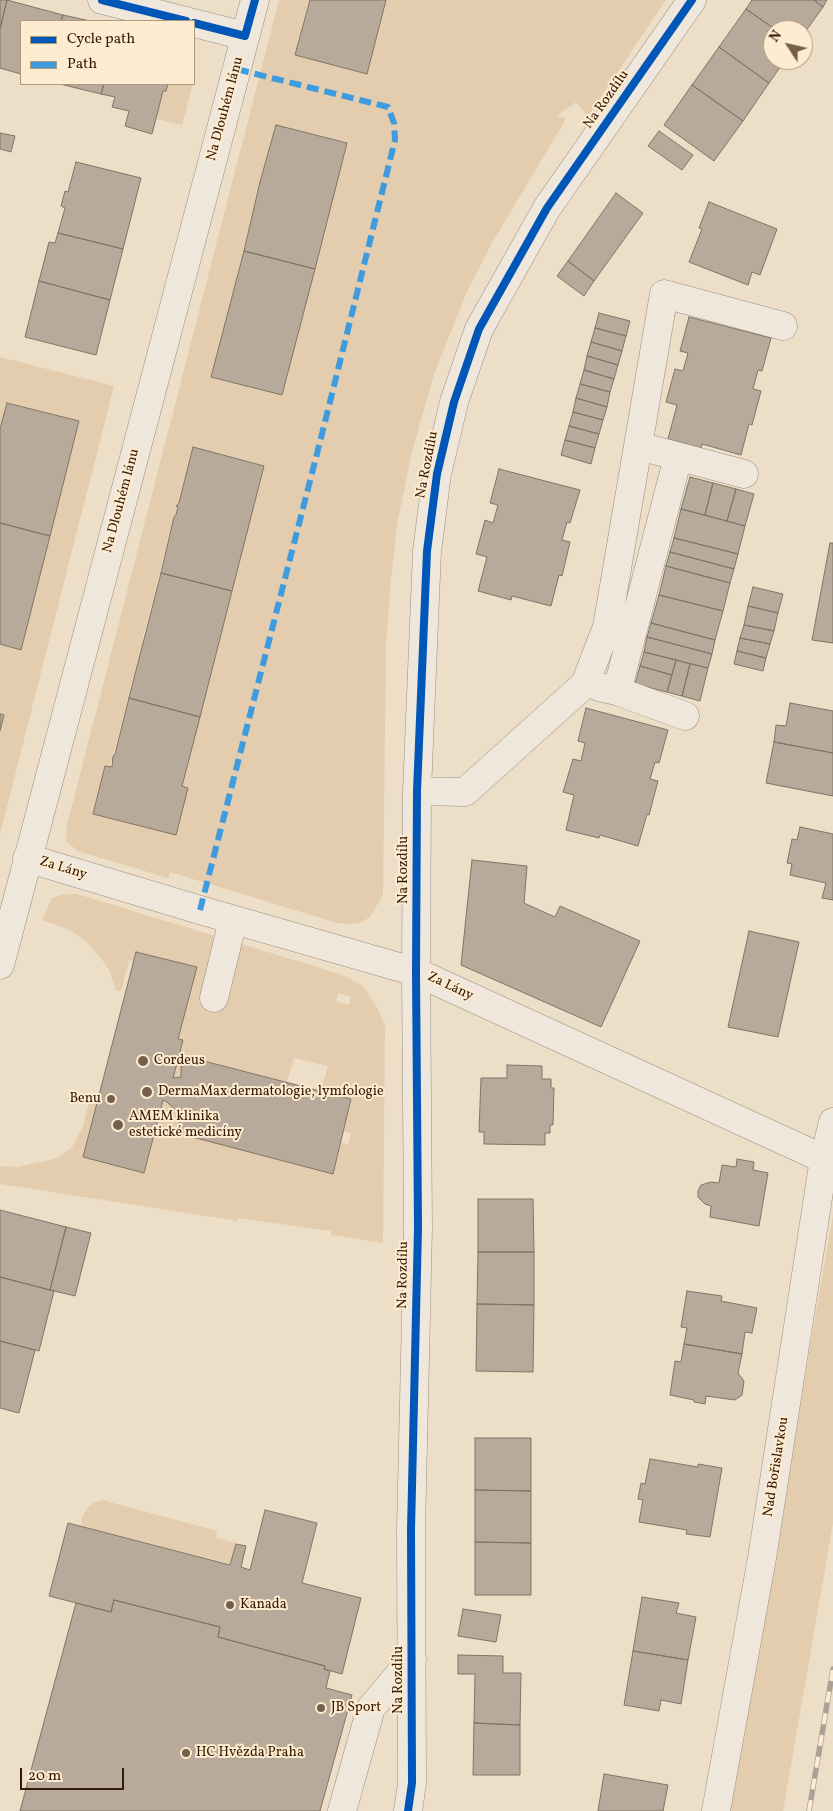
<!DOCTYPE html>
<html>
<head>
<meta charset="utf-8">
<style>
  body { margin:0 }
  #map { position:relative; width:833px; height:1811px; overflow:hidden; background:#eddec7; font-family:Vollkorn,serif }
  canvas { display:block }
  .legend { position:absolute; left:20px; top:20px; width:175px; height:65px; box-sizing:border-box; background:#feecd0; border:1px solid #ae9880; margin:0; padding:6px 9px; list-style:none; font-size:15px; color:#351a07 }
  .legend li { display:flex; align-items:center; gap:10px; height:25px }
  .legend b { width:25px; border:1px solid #ae9880 }
  .north { position:absolute; left:763px; top:20px; width:50px; height:50px; box-sizing:border-box; background:#feecd0; border:1px solid #ae9880; border-radius:50%; rotate:305deg; font-size:14px; font-weight:700; line-height:20px; text-align:center; color:#351a07 }
  .north::after { content:''; display:block; margin:auto; width:18px; height:22px; background:#755f4a; clip-path:polygon(50% 0,100% 100%,50% 72%,0 100%) }
  .scale { position:absolute; left:20px; top:1768px; width:104px; height:22px; box-sizing:border-box; border:2px solid #351a07; border-top:0; padding-left:6px; font-size:15px; line-height:18px; white-space:nowrap; color:#351a07; -webkit-text-stroke:4px #feecd0; paint-order:stroke }
</style>
</head>
<body>
<div id="map">
<canvas width="833" height="1811"></canvas>
<ul class="legend">
<li><b style="height:6px;background:#0057b8"></b>Cycle path</li>
<li><b style="height:6px;background:#3e9bdd"></b>Path</li>
</ul>
<div class="north">N</div>
<div class="scale">20 m</div>
</div>
<script>
const ctx = document.querySelector('canvas').getContext('2d');
ctx.lineJoin = 'round';
function fillPath(path, color) {
  ctx.fillStyle = color;
  ctx.fill(path, 'evenodd');
}
function toPath(rows) {
  const path = new Path2D();
  for (const r of rows) {
    path.moveTo(r[0], r[1]);
    for (let i = 2; i < r.length; i += 2) path.lineTo(r[i], r[i + 1]);
  }
  return path;
}
function strokePath(path, color, width, dash) {
  ctx.strokeStyle = color;
  ctx.lineWidth = width;
  ctx.lineCap = dash ? 'butt' : 'round';
  ctx.setLineDash(dash || []);
  ctx.stroke(path);
}
function label(font, color, halo, rows, align = 'center') {
  ctx.font = font + ' Vollkorn,serif';
  ctx.lineWidth = 4;
  ctx.setLineDash([]);
  ctx.textBaseline = 'middle';
  ctx.strokeStyle = halo;
  ctx.fillStyle = color;
  for (const [text, x, y, turn = 0] of rows) {
    ctx.save();
    ctx.translate(x, y);
    ctx.rotate((+turn || 0) * Math.PI / 180);
    ctx.textAlign = isNaN(turn) ? turn : align;
    if (halo) ctx.strokeText(text, 0, 0);
    ctx.fillText(text, 0, 0);
    ctx.restore();
  }
}
fillPath(toPath([
  [279,0,310,0,295,55,366,74,386,0,666,0,588,116,576,102,557,116,566,119,492,243,466,294,434,374,412,452,397,525,391,579,386,646,383,895,370,917,360,923,348,924,337,923,170,872,168,878,78,851,66,841,67,825],
  [276,125,347,143,282,395,211,377],
  [193,448,264,466,182,786,110,766,144,642,142,641,174,517,176,515,177,506,179,503],
  [168,84,193,84,182,125,156,119,163,91,166,91],
  [0,357,114,386,0,834,0,731,4,716,0,714,0,644,21,649,79,422,7,403,0,429],
  [77,894,340,974,362,985,377,1007,385,1026,383,1243,331,1235,331,1231,238,1218,238,1221,0,1184,0,1166,17,1167,46,1161,58,1157,72,1147,82,1129,89,1103,97,1104,144,1173,163,1100,333,1173,341,1143,348,1144,351,1133,344,1131,351,1099,321,1090,328,1066,294,1058,287,1082,196,1059,194,1064,181,1066,181,1077,173,1078,183,1041,178,1039,197,967,136,952,134,961,129,960,121,991,116,991,110,972,101,958,85,940,68,929,42,920,52,898,62,895],
  [338,993,351,997,349,1005,336,1001],
  [833,1214,833,1523,783,1811,730,1811],
  [102,1500,217,1531,216,1538,236,1543,231,1564,81,1526,82,1517,87,1509,93,1503]
]), '#e3cdae');
const building = toPath([
  [0,0,7,0,0,29,0,0],
  [7,0,63,15,61,21,21,21,21,74,0,68,0,29,7,0],
  [310,0,386,0,367,74,295,55,310,0],
  [752,0,814,0,823,7,803,35,803,30,776,30,746,9,752,0],
  [814,0,827,0,823,7,814,0],
  [746,9,776,30,773,30,773,60,785,60,769,83,719,47,746,9],
  [63,15,90,21,61,21,63,15],
  [719,47,769,83,743,121,692,85,719,47],
  [60,84,104,84,101,94,60,84],
  [104,84,168,84,166,91,163,91,152,134,125,126,129,111,112,107,115,97,101,94,104,84],
  [692,85,743,121,714,161,664,125,692,85],
  [276,125,347,143,315,269,244,251,260,182,276,125],
  [659,131,693,155,682,170,648,146,659,131],
  [0,133,15,136,11,152,0,149,0,133],
  [76,162,141,178,123,249,58,233,65,208,61,206,65,191,68,192,76,162],
  [616,193,643,213,594,281,568,261,616,193],
  [709,202,777,229,760,275,752,272,748,285,689,262,702,229,699,228,709,202],
  [58,233,123,249,110,300,39,281,49,242,55,243,58,233],
  [244,251,315,269,282,395,211,377,244,251],
  [568,261,594,281,584,296,557,276,568,261],
  [39,281,110,300,96,355,25,337,39,281],
  [599,313,630,321,626,336,595,328,599,313],
  [689,317,771,338,762,371,758,370,753,389,761,391,752,425,749,424,741,455,702,444,701,448,668,439,677,405,666,402,675,369,683,371,688,353,680,351,689,317],
  [595,328,626,336,622,351,591,342,595,328],
  [591,342,622,351,618,365,587,356,591,342],
  [587,356,618,365,614,379,584,370,587,356],
  [584,370,614,379,610,392,580,384,584,370],
  [580,384,610,392,607,407,576,398,580,384],
  [576,398,607,407,603,420,573,412,576,398],
  [7,403,79,421,50,536,0,523,0,429,7,403],
  [573,412,603,420,599,434,569,426,573,412],
  [569,426,599,434,595,448,565,440,569,426],
  [565,440,595,448,591,464,561,455,565,440],
  [193,447,264,466,232,591,161,573,174,517,176,515,178,507,176,506,179,503,193,447],
  [499,469,580,490,570,523,567,522,562,540,570,542,562,576,559,575,551,606,512,596,511,600,478,591,487,557,476,554,485,520,493,523,498,505,490,503,499,469],
  [690,477,713,483,705,515,681,509,690,477],
  [713,483,736,489,727,521,705,515,713,483],
  [736,489,754,494,745,526,727,521,736,489],
  [681,509,745,526,738,554,674,538,681,509],
  [0,523,50,536,21,650,0,644,0,523],
  [674,538,738,554,734,569,670,552,674,538],
  [830,543,833,543,833,643,812,640,830,543],
  [670,552,734,569,730,583,666,566,670,552],
  [666,566,730,583,723,611,659,595,666,566],
  [161,573,232,591,200,717,129,698,161,573],
  [753,587,783,594,778,613,748,606,753,587],
  [659,595,723,611,715,640,651,623,659,595],
  [748,606,778,613,774,631,744,625,748,606],
  [651,623,715,640,712,654,647,637,651,623],
  [744,625,774,631,770,644,740,638,744,625],
  [647,637,712,654,708,668,644,652,647,637],
  [740,638,770,644,766,658,737,651,740,638],
  [737,651,766,658,763,671,734,664,737,651],
  [644,652,676,660,672,675,640,666,644,652],
  [676,660,690,664,682,696,667,692,676,660],
  [690,664,708,668,700,701,682,696,690,664],
  [640,666,672,675,667,692,635,684,640,666],
  [129,698,200,717,182,786,188,788,176,835,93,814,105,766,112,767,113,756,115,754,129,698],
  [790,703,833,711,833,753,774,742,776,725,786,726,790,703],
  [586,708,668,730,659,763,655,762,650,779,658,781,649,815,647,814,638,846,600,835,599,838,566,830,574,795,563,792,573,759,581,761,585,743,578,741,586,708],
  [0,714,4,715,0,731,0,714],
  [774,742,833,753,833,796,766,783,774,742],
  [800,827,833,834,833,900,822,898,826,883,790,875,792,864,787,863,792,839,797,840,800,827],
  [472,860,527,866,524,903,555,917,560,906,640,941,601,1027,461,965,472,860],
  [749,931,799,942,778,1037,728,1027,749,931],
  [136,952,197,967,178,1039,183,1040,173,1078,181,1077,181,1066,194,1064,196,1059,351,1099,333,1174,177,1133,181,1115,167,1102,163,1100,144,1173,83,1157,136,952],
  [507,1065,542,1066,542,1079,551,1079,551,1088,554,1088,553,1125,550,1125,550,1133,545,1133,545,1145,484,1144,484,1132,479,1132,481,1078,507,1078,507,1065],
  [737,1159,754,1162,753,1170,768,1173,759,1226,710,1217,711,1206,705,1204,698,1197,698,1191,701,1185,711,1182,719,1183,722,1165,736,1167,737,1159],
  [478,1199,533,1199,534,1252,478,1252,478,1199],
  [0,1210,66,1227,50,1290,0,1277,0,1210],
  [66,1227,91,1233,75,1296,50,1290,66,1227],
  [478,1252,534,1252,534,1305,477,1304,478,1252],
  [0,1277,54,1291,39,1351,0,1341,0,1277],
  [687,1291,722,1296,721,1301,757,1308,752,1333,745,1332,742,1354,684,1344,687,1328,681,1327,687,1291],
  [477,1304,534,1305,533,1372,476,1371,477,1304],
  [0,1341,35,1350,19,1413,0,1408,0,1341],
  [684,1344,742,1354,738,1373,744,1381,742,1395,735,1400,706,1396,705,1404,694,1402,694,1400,670,1395,675,1361,681,1362,684,1344],
  [475,1438,531,1438,531,1491,475,1490,475,1438],
  [650,1459,698,1467,698,1464,722,1468,710,1537,686,1534,687,1530,639,1522,643,1500,638,1499,641,1483,645,1484,650,1459],
  [475,1490,531,1491,531,1543,475,1542,475,1490],
  [265,1510,317,1523,302,1583,361,1598,342,1674,324,1669,325,1666,218,1637,220,1627,114,1600,111,1612,49,1596,68,1523,230,1565,236,1544,246,1546,241,1567,250,1570,265,1510],
  [475,1542,531,1543,531,1595,475,1595,475,1542],
  [642,1597,679,1603,676,1613,696,1617,688,1660,633,1651,642,1597],
  [114,1600,220,1627,218,1637,325,1666,324,1669,330,1671,326,1688,352,1695,320,1811,20,1811,76,1603,111,1612,114,1600],
  [463,1609,501,1615,496,1642,458,1636,463,1609],
  [633,1651,688,1660,681,1704,661,1700,659,1711,624,1705,633,1651],
  [458,1655,503,1656,503,1673,521,1673,520,1725,474,1723,475,1674,458,1674,458,1655],
  [474,1723,520,1725,520,1775,473,1775,474,1723],
  [604,1774,668,1785,663,1811,598,1811,604,1774]
]);
fillPath(building, '#b7aa9a');
strokePath(building, '#807466', 1);
const minor = toPath([
  [102,0,186,21],
  [194,23,245,36],
  [639,446,744,474],
  [599,687,617,691,685,716],
  [617,691,678,457],
  [417,791,465,792,585,684,607,627,664,294,783,326],
  [27,858,200,910,416,972,824,1159],
  [0,965,255,0],
  [214,998,233,920],
  [342,1811,371,1708,412,1659],
  [408,1811,412,1783,411,1530,418,1228,416,972,417,791,427,551,437,474,454,402,479,329,547,208,692,0],
  [716,1811,762,1558,824,1159,833,1122]
]);
strokePath(minor, '#9a8e7f', 29);
strokePath(minor, '#efe7db', 28);
const rail = toPath([
  [809,1811,833,1669]
]);
strokePath(rail, '#aba297', 5.5);
strokePath(rail, '#feecd0', 4, [11]);
strokePath(toPath([
  [200,910,321,438,395,140,394,123,388,107,236,69]
]), '#3e9bdd', 6, [12, 6]);
strokePath(toPath([
  [102,0,186,21],
  [194,23,245,36,255,0],
  [408,1811,412,1783,411,1530,418,1228,416,972,417,791,427,551,437,474,454,402,479,329,547,208,692,0]
]), '#0057b8', 8);
for (const [x, y, r, color] of [
  [143,1061,6,"#755f4a"],
  [147,1092,6,"#755f4a"],
  [111,1099,5,"#755f4a"],
  [118,1125,6,"#755f4a"],
  [230,1605,5,"#755f4a"],
  [321,1708,5,"#755f4a"],
  [186,1753,5,"#755f4a"]
]) {
  const dot = new Path2D();
  dot.arc(x, y, r, 0, 2 * Math.PI);
  ctx.fillStyle = color;
  ctx.fill(dot);
  strokePath(dot, '#feecd0', 2);
}
label('14px', '#351a07', '#feecd0', [
  ["Na Rozdílu",607,100,-55],
  ["Na Dlouhém lánu",226,109,-75],
  ["Na Rozdílu",428,465,-79],
  ["Na Dlouhém lánu",122,501,-75],
  ["Za Lány",63,869,17],
  ["Na Rozdílu",404,870,-90],
  ["Za Lány",450,987,25],
  ["Na Rozdílu",404,1275,-89],
  ["Nad Bořislavkou",777,1467,-81],
  ["Na Rozdílu",399,1680,-90]
]);
label('14px', '#351a07', '#feecd0', [
  ["Cordeus",154,1061],
  ["DermaMax dermatologie, lymfologie",158,1092],
  ["Benu",101,1099,"right"],
  ["AMEM klinika",129,1117],
  ["estetické medicíny",129,1133],
  ["Kanada",240,1605],
  ["JB Sport",331,1708],
  ["HC Hvězda Praha",196,1753]
], 'left');
</script>
</body>
</html>
